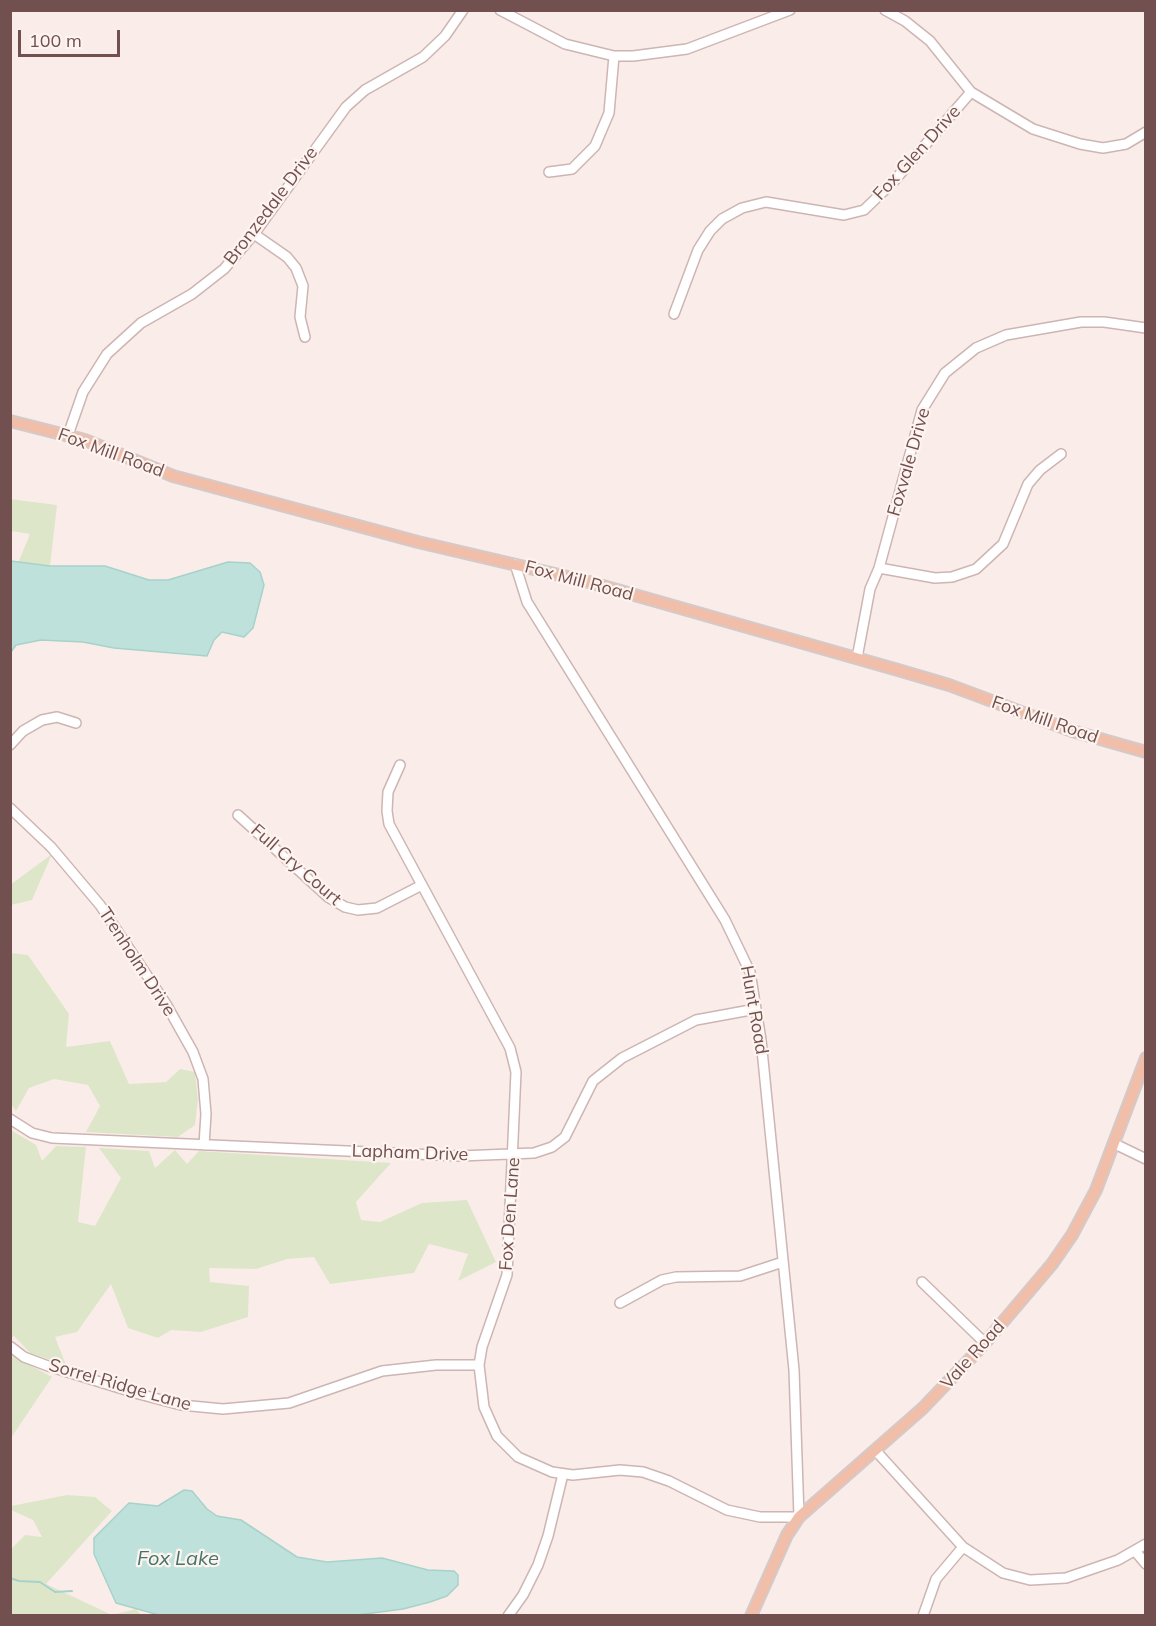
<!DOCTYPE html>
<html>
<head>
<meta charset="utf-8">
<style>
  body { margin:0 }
  #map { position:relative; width:1156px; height:1626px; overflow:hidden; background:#faede9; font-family:Mulish,sans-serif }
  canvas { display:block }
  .frame { position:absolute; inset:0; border:12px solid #71504f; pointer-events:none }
  .scale { position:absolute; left:18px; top:30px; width:102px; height:27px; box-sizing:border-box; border:3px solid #71504f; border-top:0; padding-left:8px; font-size:18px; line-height:21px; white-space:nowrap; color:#71504f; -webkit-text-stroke:4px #fdf3ef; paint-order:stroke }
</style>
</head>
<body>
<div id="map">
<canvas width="1156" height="1626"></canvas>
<div class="frame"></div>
<div class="scale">100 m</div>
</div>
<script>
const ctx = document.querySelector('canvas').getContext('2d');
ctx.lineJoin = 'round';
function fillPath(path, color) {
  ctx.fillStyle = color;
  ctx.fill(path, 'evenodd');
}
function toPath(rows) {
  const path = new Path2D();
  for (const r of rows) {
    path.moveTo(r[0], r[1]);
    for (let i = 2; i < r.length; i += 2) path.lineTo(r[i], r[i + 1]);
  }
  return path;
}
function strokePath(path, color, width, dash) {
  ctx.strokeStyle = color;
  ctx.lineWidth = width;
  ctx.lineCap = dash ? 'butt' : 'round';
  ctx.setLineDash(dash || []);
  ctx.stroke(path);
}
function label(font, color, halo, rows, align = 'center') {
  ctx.font = font + ' Mulish,sans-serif';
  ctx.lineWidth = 4.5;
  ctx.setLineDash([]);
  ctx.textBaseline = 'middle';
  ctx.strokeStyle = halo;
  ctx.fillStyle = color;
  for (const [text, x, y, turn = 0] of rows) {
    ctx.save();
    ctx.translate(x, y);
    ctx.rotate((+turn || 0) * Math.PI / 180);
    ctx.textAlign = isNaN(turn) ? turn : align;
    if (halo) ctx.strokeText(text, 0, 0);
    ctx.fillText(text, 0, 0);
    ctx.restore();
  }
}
fillPath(toPath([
  [10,499,57,505,50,566,18,563,30,534,11,531],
  [52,854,32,900,11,905,10,885],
  [11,953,28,955,69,1014,66,1047,110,1041,129,1084,166,1082,180,1069,195,1072,198,1100,195,1125,178,1137,86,1132,100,1106,88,1085,54,1079,29,1088,16,1111,10,1103],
  [11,1130,36,1145,42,1161,56,1146,86,1147,78,1222,95,1226,121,1178,99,1148,149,1151,155,1168,175,1150,187,1164,199,1151,391,1163,356,1202,361,1220,380,1222,422,1203,467,1200,496,1262,458,1281,468,1254,429,1244,414,1273,330,1284,314,1257,287,1259,256,1269,209,1268,210,1282,249,1286,248,1317,201,1332,171,1330,158,1338,128,1328,111,1284,77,1332,55,1337,66,1365,30,1353,14,1336,11,1338],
  [11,1355,52,1377,11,1438],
  [67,1495,95,1497,112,1511,46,1584,112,1615,136,1609,141,1615,11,1615,11,1549,25,1535,42,1537,33,1520,11,1510,11,1506]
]), '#dee6c9');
const water = toPath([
  [11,561,50,566,105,566,149,580,168,580,228,562,250,563,260,572,264,585,253,628,244,637,222,632,214,640,207,656,114,648,83,642,41,640,16,645,11,652,11,561],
  [184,1490,192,1491,207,1509,217,1516,241,1520,297,1557,327,1562,382,1558,428,1570,454,1571,458,1575,458,1585,447,1596,430,1602,403,1609,350,1616,159,1615,116,1603,94,1554,94,1538,129,1503,158,1506,184,1490]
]);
fillPath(water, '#bfe1db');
strokePath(water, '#a7d2ca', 1.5);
strokePath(toPath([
  [10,1578,19,1581,40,1582,55,1592,72,1591]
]), '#a7d2ca', 2);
const minor = toPath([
  [500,10,565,44,614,56,633,56,687,49,790,10],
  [885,10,905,21,930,41,971,92,1033,129,1080,144,1103,148,1126,144,1146,132],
  [549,172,572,169,595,146,609,113,614,56],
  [254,234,287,257,296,268,303,286,300,317,305,337],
  [674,314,698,250,710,231,722,219,742,208,766,202,844,215,864,210,894,181,971,92],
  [68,435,83,392,107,354,141,323,192,294,224,269,254,234,346,107,365,90,423,57,445,36,463,10],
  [879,568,935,578,952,577,976,569,1003,544,1028,484,1040,470,1061,454],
  [857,658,870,589,879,568,922,410,945,373,976,348,1006,335,1081,322,1104,322,1146,328],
  [10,745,23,731,42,720,57,717,76,723],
  [400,765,388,792,387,811,389,824,510,1048,516,1072,507,1275,482,1347,479,1365,484,1407,497,1436,518,1457,552,1472,573,1475,620,1470,643,1472,669,1481,727,1510,760,1517,799,1517,794,1370,761,1040,750,972,725,920,527,602,515,564],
  [10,808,51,847,100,905,166,1004,193,1052,203,1079,206,1114,204,1145],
  [238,815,328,897,345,907,358,910,377,908,422,885],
  [10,1119,32,1133,52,1138,460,1156,534,1153,552,1147,565,1137,593,1081,622,1058,696,1020,756,1009],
  [1115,1144,1146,1159],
  [922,1282,985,1343],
  [620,1303,662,1280,676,1277,740,1276,783,1262],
  [11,1347,24,1357,48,1366,139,1394,181,1405,223,1409,289,1403,382,1371,436,1365,479,1365],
  [876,1451,963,1547,1003,1573,1030,1580,1066,1578,1118,1560,1146,1544],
  [1135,1551,1146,1564],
  [508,1616,523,1595,538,1565,548,1536,563,1474],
  [923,1616,936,1579,963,1547]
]);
const major = toPath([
  [10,421,85,440,173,476,418,542,589,582,898,670,949,685,1072,731,1146,752],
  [751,1616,787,1535,799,1517,923,1408,985,1343,1052,1264,1072,1235,1096,1190,1146,1058]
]);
strokePath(minor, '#cdb5b3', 12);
strokePath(major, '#d4caca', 14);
strokePath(minor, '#fff', 9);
strokePath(major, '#f0bea9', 10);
label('18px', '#71504f', '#fdf3ef', [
  ["Fox Glen Drive",917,153,-48],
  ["Bronzedale Drive",271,206,-53],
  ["Fox Mill Road",111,453,20],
  ["Foxvale Drive",909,462,-74],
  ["Fox Mill Road",579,581,15],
  ["Fox Mill Road",1045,720,19],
  ["Full Cry Court",296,865,41],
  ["Trenholm Drive",137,962,57],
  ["Hunt Road",754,1010,80],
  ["Lapham Drive",410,1153,2],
  ["Fox Den Lane",510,1214,-86],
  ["Vale Road",973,1355,-48],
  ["Sorrel Ridge Lane",120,1385,16]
]);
label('italic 20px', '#45756c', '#fdf3ef', [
  ["Fox Lake",178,1559]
]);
</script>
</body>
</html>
